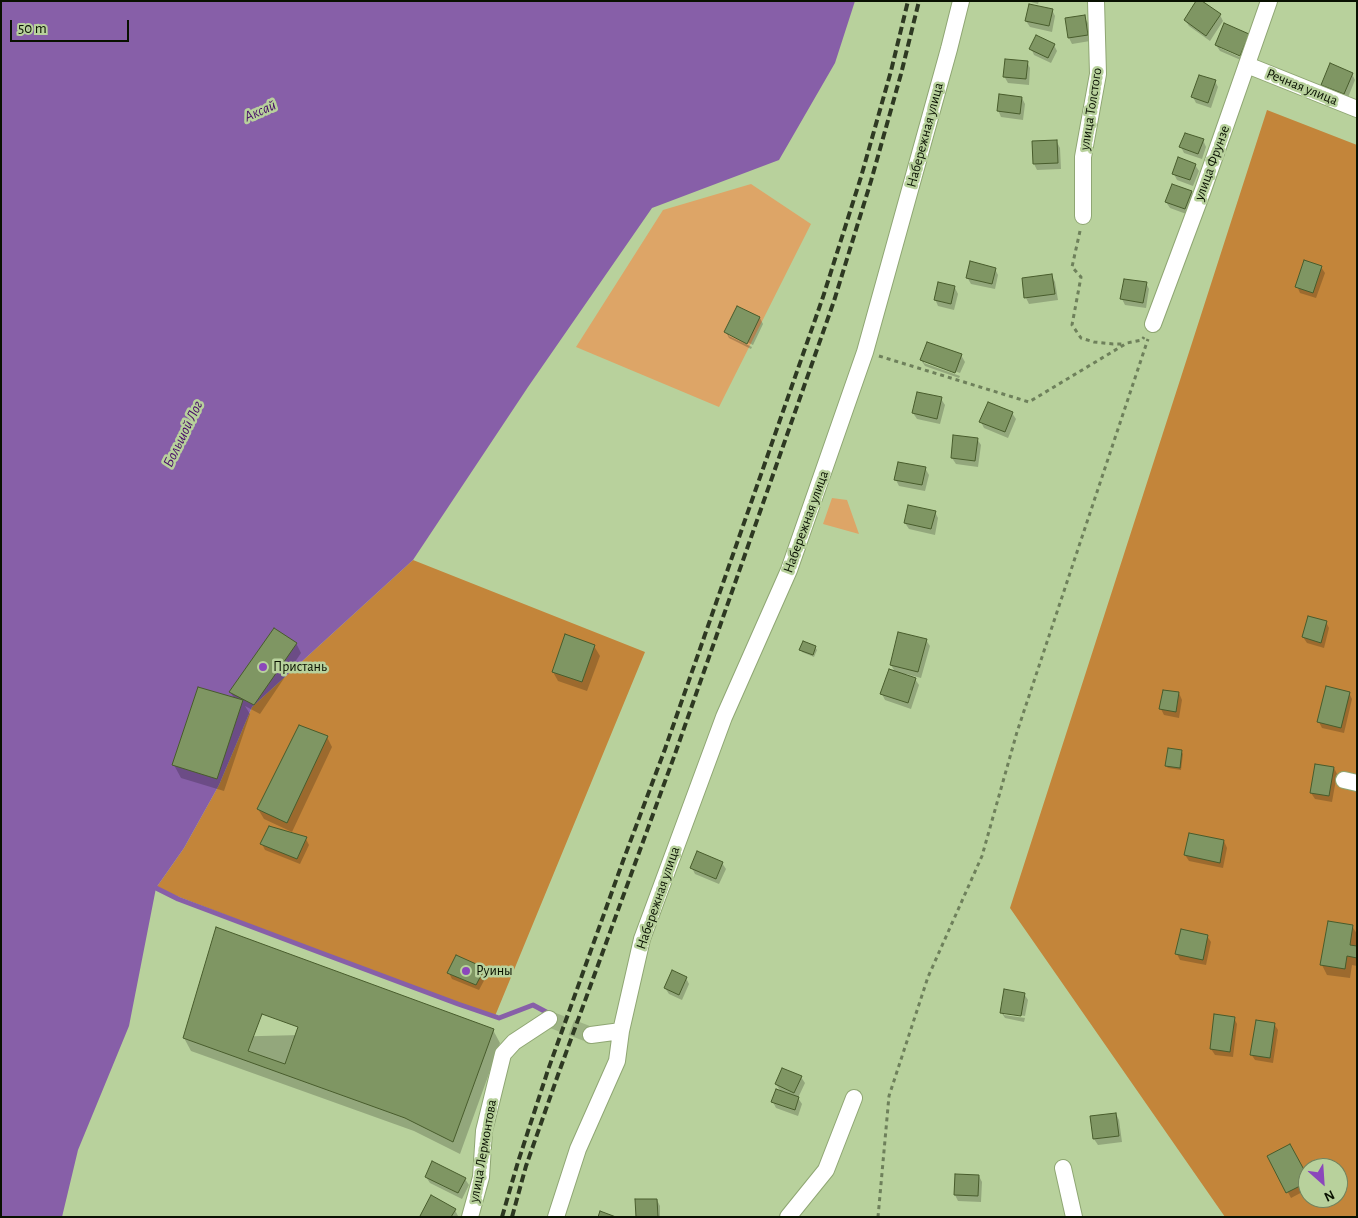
<!DOCTYPE html>
<html>
<head>
<meta charset="utf-8">
<style>
  body { margin:0 }
  #map { position:relative; width:1358px; height:1218px; overflow:hidden; background:#b8d19c; font-family:"Alegreya Sans",sans-serif }
  canvas { display:block }
  .frame { position:absolute; inset:0; border:2px solid #091101; pointer-events:none }
  .north { position:absolute; left:1298px; top:1158px; width:50px; height:50px; box-sizing:border-box; background:#b8d19c; border:1px solid #72845e; border-radius:50%; rotate:154deg; font-size:14px; font-weight:700; line-height:20px; text-align:center; color:#091101 }
  .north::after { content:''; display:block; margin:auto; width:18px; height:22px; background:#8b47bb; clip-path:polygon(50% 0,100% 100%,50% 72%,0 100%) }
  .scale { position:absolute; left:10px; top:20px; width:119px; height:22px; box-sizing:border-box; border:2px solid #091101; border-top:0; padding-left:6px; font-size:15px; line-height:18px; white-space:nowrap; color:#091101; -webkit-text-stroke:4px #b8d19c; paint-order:stroke }
</style>
</head>
<body>
<div id="map">
<canvas width="1358" height="1218"></canvas>
<div class="frame"></div>
<div class="north">N</div>
<div class="scale">50 m</div>
</div>
<script>
const ctx = document.querySelector('canvas').getContext('2d');
ctx.lineJoin = 'round';
function fillPath(path, color) {
  ctx.fillStyle = color;
  ctx.fill(path, 'evenodd');
}
function toPath(rows) {
  const path = new Path2D();
  for (const r of rows) {
    path.moveTo(r[0], r[1]);
    for (let i = 2; i < r.length; i += 2) path.lineTo(r[i], r[i + 1]);
  }
  return path;
}
function strokePath(path, color, width, dash) {
  ctx.strokeStyle = color;
  ctx.lineWidth = width;
  ctx.lineCap = dash ? 'butt' : 'round';
  ctx.setLineDash(dash || []);
  ctx.stroke(path);
}
function label(font, color, halo, rows, align = 'center') {
  ctx.font = font + ' "Alegreya Sans",sans-serif';
  ctx.lineWidth = 5;
  ctx.setLineDash([]);
  ctx.textBaseline = 'middle';
  ctx.strokeStyle = halo;
  ctx.fillStyle = color;
  for (const [text, x, y, turn = 0] of rows) {
    ctx.save();
    ctx.translate(x, y);
    ctx.rotate((+turn || 0) * Math.PI / 180);
    ctx.textAlign = isNaN(turn) ? turn : align;
    if (halo) ctx.strokeText(text, 0, 0);
    ctx.fillText(text, 0, 0);
    ctx.restore();
  }
}
fillPath(toPath([
  [751,184,811,224,719,407,576,347,663,210],
  [832,498,847,500,859,534,823,524]
]), '#dda567');
fillPath(toPath([
  [1267,110,1357,145,1357,1217,1225,1217,1010,908],
  [1308,1168,1338,1168,1338,1198,1308,1198],
  [413,560,645,652,495,1016,319,951,156,888,184,848,219,785,252,707]
]), '#c3853a');
fillPath(toPath([
  [1,1,855,1,835,63,779,160,652,208,528,387,413,560,252,707,219,785,184,848,156,888,129,1026,78,1150,62,1217,1,1217]
]), '#875fa8');
fillPath(toPath([
  [1027,1,1039,1,1038,4],
  [1052,10,1055,16,1052,32,1030,27,1026,21],
  [1220,15,1223,21,1210,41,1189,26,1185,20],
  [1084,17,1088,23,1090,41,1072,44,1069,38],
  [1248,35,1245,57,1220,45,1220,48,1244,59,1243,61,1220,51,1216,45],
  [1054,45,1057,51,1051,63,1034,55,1031,48],
  [1027,62,1030,68,1029,85,1008,83,1004,76],
  [1352,74,1355,80,1347,100,1326,91,1322,85],
  [1215,81,1218,87,1211,108,1196,103,1193,97],
  [1022,98,1025,104,1023,120,1001,117,998,110],
  [1203,140,1206,147,1202,159,1184,153,1181,147],
  [1057,142,1060,148,1061,169,1037,170,1034,164],
  [1195,165,1199,171,1193,186,1177,180,1174,174],
  [1191,192,1194,198,1189,215,1170,208,1166,202],
  [1321,267,1325,273,1316,298,1300,293,1297,286],
  [995,269,998,275,995,289,971,284,967,277],
  [1052,276,1055,282,1058,300,1029,304,1026,298],
  [1146,283,1149,289,1146,308,1125,305,1122,299],
  [955,288,958,294,954,310,938,306,935,299],
  [738,308,760,318,763,324,753,345,729,333,729,336,752,347,751,349,729,338,726,332],
  [961,355,965,362,960,373,924,360,924,363,960,376,959,378,925,366,921,360],
  [941,399,945,405,940,424,917,419,913,413],
  [1012,413,1016,419,1008,438,984,428,981,422],
  [977,439,981,445,978,467,956,464,952,458],
  [925,468,929,475,925,491,899,486,896,480],
  [935,512,938,518,935,535,909,529,905,523],
  [1326,622,1329,628,1324,648,1307,643,1303,637],
  [926,640,930,646,921,678,906,674,906,676,915,679,919,685,911,709,885,700,882,694,895,672,891,665],
  [296,643,301,653,260,714,245,706,250,714,224,791,181,778,174,765,235,699,230,692],
  [594,646,600,656,587,691,558,681,553,672],
  [815,647,817,650,814,657,802,652,801,650],
  [1179,693,1182,700,1179,718,1164,715,1161,709],
  [1349,693,1352,699,1344,733,1322,728,1319,722],
  [327,737,332,747,292,832,264,819,258,809],
  [1181,751,1183,754,1181,770,1168,768,1166,766],
  [1334,768,1337,774,1332,802,1315,799,1311,793],
  [306,839,309,845,300,864,265,850,262,844],
  [1224,841,1227,848,1223,868,1189,861,1185,855],
  [722,863,726,869,719,884,695,874,692,868],
  [1352,926,1357,934,1356,947,1357,947,1357,966,1352,965,1350,978,1327,975,1322,965],
  [1207,936,1211,942,1206,965,1180,960,1177,954],
  [484,969,487,975,479,990,452,979,449,973],
  [686,978,689,984,682,1000,669,994,665,988],
  [1024,994,1028,1000,1025,1016,1004,1012,1004,1015,1025,1018,1024,1022,1005,1018,1001,1012],
  [1234,1018,1237,1024,1233,1057,1215,1055,1211,1049],
  [1274,1024,1278,1030,1273,1063,1255,1060,1251,1054],
  [493,1030,500,1043,460,1154,414,1131,191,1051,184,1038],
  [801,1077,805,1083,798,1098,802,1104,798,1116,776,1108,773,1102,781,1092,776,1084],
  [1116,1114,1119,1120,1122,1142,1098,1145,1094,1139],
  [1269,1157,1308,1179,1308,1189,1291,1198],
  [956,1175,979,1176,982,1182,981,1202,958,1201,955,1195],
  [426,1177,465,1179,469,1185,462,1199,430,1183],
  [657,1200,660,1206,660,1217,637,1217],
  [455,1210,458,1216,458,1217,422,1217]
]), '#0003');
strokePath(toPath([
  [156,888,178,899,316,951,458,1004,499,1018,533,1005,550,1014]
]), '#875fa8', 5);
const building = toPath([
  [1196,1,1202,1,1221,14,1206,36,1184,20,1196,1],
  [1029,4,1053,9,1049,26,1025,21,1029,4],
  [1085,15,1088,35,1068,38,1065,18,1085,15],
  [1224,23,1249,34,1240,56,1215,45,1224,23],
  [1036,35,1055,44,1048,58,1029,49,1036,35],
  [1005,59,1028,61,1026,79,1003,77,1005,59],
  [1330,63,1353,73,1344,94,1321,85,1330,63],
  [1199,75,1216,80,1208,103,1191,97,1199,75],
  [999,94,1022,97,1020,114,997,111,999,94],
  [1185,133,1204,139,1198,154,1179,147,1185,133],
  [1057,140,1058,163,1033,164,1032,141,1057,140],
  [1178,157,1196,164,1190,180,1172,174,1178,157],
  [1172,184,1192,191,1185,209,1165,202,1172,184],
  [1304,260,1322,266,1313,293,1295,287,1304,260],
  [970,261,996,268,992,284,966,278,970,261],
  [1052,274,1055,294,1024,298,1022,278,1052,274],
  [1124,279,1147,282,1143,303,1120,299,1124,279],
  [938,282,955,286,951,304,934,300,938,282],
  [737,306,760,317,747,344,724,332,737,306],
  [927,342,962,354,955,373,920,360,927,342],
  [917,392,942,397,937,419,912,413,917,392],
  [988,402,1013,412,1005,432,979,422,988,402],
  [953,435,978,438,975,461,951,458,953,435],
  [898,462,926,467,922,485,894,480,898,462],
  [908,505,936,511,931,529,904,523,908,505],
  [1308,616,1327,621,1321,643,1302,637,1308,616],
  [274,628,297,643,254,705,229,692,274,628],
  [898,632,927,639,918,672,890,665,898,632],
  [565,634,595,645,582,682,552,672,565,634],
  [803,641,816,646,813,655,799,650,803,641],
  [889,669,916,678,908,703,880,694,889,669],
  [1326,686,1350,692,1341,728,1317,722,1326,686],
  [198,687,243,700,217,779,172,765,198,687],
  [1163,690,1179,692,1176,712,1159,709,1163,690],
  [299,725,328,736,287,823,257,809,299,725],
  [1168,748,1182,750,1180,768,1165,766,1168,748],
  [1315,764,1334,767,1329,796,1310,793,1315,764],
  [269,826,307,837,297,859,260,844,269,826],
  [1189,833,1224,840,1220,863,1184,855,1189,833],
  [697,851,723,862,716,879,690,868,697,851],
  [1328,921,1353,925,1350,945,1357,946,1357,958,1347,956,1345,969,1320,965,1328,921],
  [216,927,494,1029,453,1142,405,1118,183,1038,216,927],
  [1181,929,1208,935,1203,960,1175,954,1181,929],
  [456,955,485,968,476,985,447,973,456,955],
  [672,970,687,977,679,995,664,988,672,970],
  [1004,989,1025,993,1021,1016,1000,1013,1004,989],
  [262,1014,298,1027,285,1064,248,1051,262,1014],
  [1214,1014,1235,1017,1230,1052,1210,1049,1214,1014],
  [1256,1020,1275,1023,1270,1058,1250,1055,1256,1020],
  [782,1068,802,1076,794,1093,775,1084,782,1068],
  [776,1089,799,1097,795,1110,771,1102,776,1089],
  [1116,1113,1119,1136,1093,1139,1090,1116,1116,1113],
  [1290,1144,1308,1177,1308,1182,1286,1193,1267,1156,1290,1144],
  [432,1161,466,1178,458,1193,425,1177,432,1161],
  [955,1174,979,1175,978,1196,954,1195,955,1174],
  [431,1195,456,1209,451,1217,422,1217,420,1216,431,1195],
  [635,1199,657,1199,658,1217,636,1217,635,1199],
  [600,1211,616,1217,598,1217,600,1211]
]);
fillPath(building, '#7f9663');
strokePath(building, '#485c2c', 1);
strokePath(toPath([
  [549,1019,591,1035]
]), '#9eb485', 16, [16, 8]);
const minor = toPath([
  [1247,65,1357,109],
  [1083,216,1083,157,1098,74,1096,1],
  [1153,324,1203,190,1269,1],
  [1344,780,1357,783],
  [591,1035,621,1031],
  [1063,1168,1074,1217],
  [470,1217,481,1177,484,1131,503,1054,514,1042,549,1019],
  [556,1217,578,1149,617,1061,621,1031,642,939,724,717,789,570,865,352,949,49,961,1],
  [788,1217,826,1170,854,1098]
]);
strokePath(minor, '#8fa673', 18);
strokePath(toPath([
  [1080,231,1072,267,1081,277,1072,325,1081,338,1094,342,1113,344,1125,344],
  [879,356,1029,402,1127,343,1142,340,1144,337],
  [878,1217,889,1096,928,977,982,856,1017,732,1148,339]
]), '#6e805b', 3, [4, 4]);
strokePath(minor, '#fff', 16);
strokePath(toPath([
  [502,1217,518,1162,548,1070,623,861,665,749,823,297,861,177,891,71,908,1],
  [512,1217,526,1166,559,1072,675,754,834,301,871,181,901,74,919,1]
]), '#2e3922', 4, [8, 4]);
for (const [x, y, r, color] of [
  [263,667,5,"#8b47bb"],
  [466,971,5,"#8b47bb"]
]) {
  const dot = new Path2D();
  dot.arc(x, y, r, 0, 2 * Math.PI);
  ctx.fillStyle = color;
  ctx.fill(dot);
  strokePath(dot, '#b8d19c', 2);
}
label('14px', '#091101', '#b8d19c', [
  ["Речная улица",1302,87,22],
  ["улица Толстого",1091,109,-81],
  ["Набережная улица",925,135,-75],
  ["улица Фрунзе",1212,163,-70],
  ["Набережная улица",806,522,-70],
  ["Набережная улица",658,898,-71],
  ["улица Лермонтова",483,1151,-80]
]);
label('14px', '#091101', '#b8d19c', [
  ["Пристань",273,667],
  ["Руины",476,971]
], 'left');
label('italic 15px', '#450867', '#b8d19c', [
  ["Аксай",260,111,-24],
  ["Большой Лог",183,434,-64]
]);
</script>
</body>
</html>
